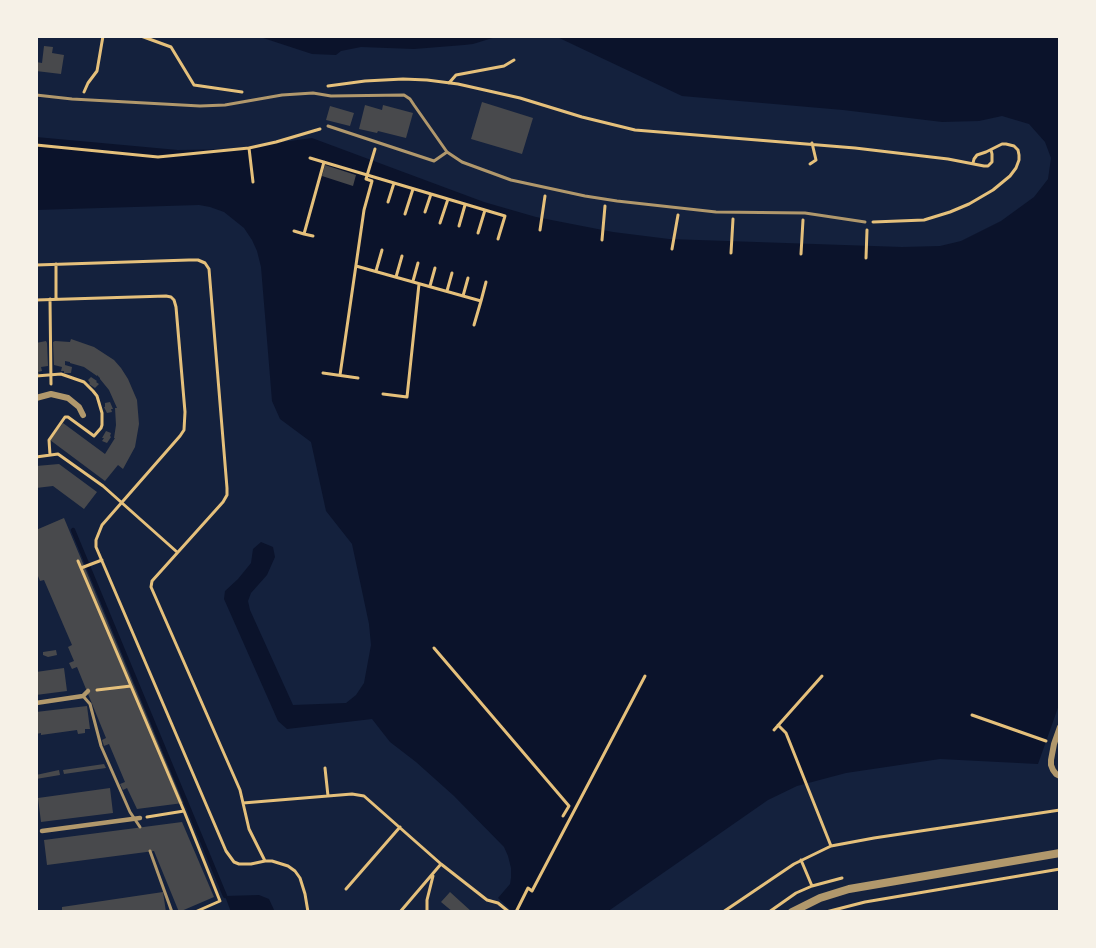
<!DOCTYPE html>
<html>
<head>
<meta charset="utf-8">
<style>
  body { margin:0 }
  #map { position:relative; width:1096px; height:948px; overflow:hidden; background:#14213d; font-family:"Varela Round",sans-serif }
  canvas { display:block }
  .frame { position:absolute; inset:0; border:38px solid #f6f1e7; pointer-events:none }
</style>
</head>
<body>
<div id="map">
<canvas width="1096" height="948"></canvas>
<div class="frame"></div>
</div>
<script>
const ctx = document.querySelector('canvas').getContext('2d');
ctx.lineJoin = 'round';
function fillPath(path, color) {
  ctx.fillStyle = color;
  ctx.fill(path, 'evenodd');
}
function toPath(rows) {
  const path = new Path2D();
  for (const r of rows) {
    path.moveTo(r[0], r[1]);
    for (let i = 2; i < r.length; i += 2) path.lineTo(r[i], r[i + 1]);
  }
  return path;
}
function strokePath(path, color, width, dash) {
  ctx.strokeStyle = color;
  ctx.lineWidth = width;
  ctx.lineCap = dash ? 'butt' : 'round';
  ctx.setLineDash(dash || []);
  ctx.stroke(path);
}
fillPath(toPath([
  [257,36,499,36,473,44,464,45,414,49,361,47,341,51,336,55,312,54],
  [555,36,1060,36,1060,702,1038,764,940,759,846,773,797,786,768,800,607,912,513,912,498,898,510,884,511,878,511,868,508,856,504,847,454,796,416,762,390,742,372,719,287,729,278,721,224,599,225,591,238,579,251,563,253,549,261,542,273,547,275,557,267,575,251,593,248,601,250,610,293,705,346,703,356,695,364,683,371,645,369,624,352,544,326,511,311,442,280,419,272,401,261,267,257,251,252,240,244,228,224,212,210,207,199,205,36,210,36,137,178,150,240,149,253,146,312,138,484,202,536,217,613,232,669,239,902,247,940,246,961,241,1001,221,1034,197,1048,179,1051,158,1045,142,1029,124,1002,116,979,121,942,122,843,110,682,96],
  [259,895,269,899,275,912,231,912,225,896]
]), '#0b132b');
strokePath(toPath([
  [73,530,225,896]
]), '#0b132b', 4.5);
fillPath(toPath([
  [44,46,53,47,52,53,64,55,61,74,36,71,36,62,42,63],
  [482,102,533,118,522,154,471,139],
  [365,105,382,110,383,105,413,113,406,138,378,131,377,133,359,129],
  [330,106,354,113,350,126,326,120],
  [325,165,356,175,353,186,322,176],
  [71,339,94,347,114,360,121,368,128,379,137,400,139,424,135,447,123,469,118,465,105,481,50,440,63,423,105,454,115,438,114,438,116,425,115,408,117,408,109,390,100,379,100,378,97,375,97,376,84,367,70,363,70,362,65,361,65,365,72,367,71,373,64,373,64,371,61,371,62,367,54,365,53,342,55,341,70,342],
  [46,341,47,343,48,366,41,367,42,371,38,372,39,374,36,374,36,366,37,365,36,343],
  [91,377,97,381,96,382,99,384,95,388,89,384,90,383,88,380],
  [110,402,113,409,111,409,112,412,107,413,104,407,105,407,105,403],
  [106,431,111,433,110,436,111,437,107,443,102,441,104,438,102,438],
  [59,464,97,492,84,509,53,486,36,488,36,466],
  [64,518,183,803,137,809,127,788,123,790,120,784,125,782,109,744,104,746,102,740,106,738,77,667,72,669,69,663,74,661,68,647,72,645,44,580,40,581,36,571,36,530],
  [56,650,57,655,48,657,43,655,43,652],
  [64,668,67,691,36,695,36,672],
  [87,706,90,729,85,729,85,733,78,734,77,730,41,735,41,733,36,734,36,712],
  [104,764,106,768,64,774,63,770],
  [59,770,60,775,36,779,36,775],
  [110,788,113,813,41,822,38,798],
  [182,822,214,897,179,912,154,851,47,865,44,840],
  [163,892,166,912,62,912,62,907],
  [450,892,472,912,453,912,441,902]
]), '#48494c');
strokePath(toPath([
  [141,36,171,47,194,85,242,92],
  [449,83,456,75,504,66,514,60],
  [328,86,365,81,403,79,427,80,458,84,520,98,582,117,635,130,855,148,948,159,984,166,988,166,992,162,992,154,991,150],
  [84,92,88,83,97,71,103,36],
  [36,145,158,157,249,148,253,182],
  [249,148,276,142,320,129],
  [310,158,505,216,498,239],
  [810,164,816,160,812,143],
  [388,202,394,183],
  [425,212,431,194],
  [405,214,413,189],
  [873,222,924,220,950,212,969,204,993,190,1010,176,1016,168,1019,160,1019,155,1018,150,1014,146,1006,144,1002,144,986,152,977,155,974,159,973,163],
  [440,223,448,199],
  [459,226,465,205],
  [540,230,545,196],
  [294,231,304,234],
  [478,233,485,210],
  [313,236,304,234,324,162],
  [602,240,605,206],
  [672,249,678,215],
  [731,253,733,219],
  [801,254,803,220],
  [866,258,867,230],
  [56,264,56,298],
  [36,265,189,260,198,260,205,263,209,269,227,488,227,495,223,502,152,581,151,587,240,790,243,803,352,794,364,796,441,864,487,900,498,903,509,912],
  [356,266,481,301,486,282],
  [376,271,382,250],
  [396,277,402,256],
  [413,281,418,263],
  [430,286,435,268],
  [447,291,452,273],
  [463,296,468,278],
  [50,299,51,384],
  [36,300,166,296,171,297,174,300,176,307,185,412,184,430,180,436,102,525,96,540,96,547,226,851,234,862,239,864,251,864,265,861],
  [474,325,481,301],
  [323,373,358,378],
  [340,375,364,210,372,181,366,179,375,149],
  [36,376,61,374,84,382,93,391,97,396,102,413,102,425,101,428,94,436,68,417,65,417,49,440,50,455],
  [383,394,407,397,419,284],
  [36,457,58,454,103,486,177,552],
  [78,561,184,811,220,901,195,912],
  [81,568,102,560],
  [434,648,569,806,563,816],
  [97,690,131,686],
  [972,715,1046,741],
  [778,725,786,733,831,846],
  [774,730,822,676],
  [325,768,328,796],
  [243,803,249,829,265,861,272,861,288,866,295,871,300,878,305,894,308,912],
  [147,817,184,811],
  [801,860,812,886],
  [346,889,400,827],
  [400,912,441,864],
  [427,912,427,900,433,876],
  [516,912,528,888,532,891,645,676],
  [723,912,794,864,831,846,874,838,1060,810],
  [769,912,796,893,812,886,842,878],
  [826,912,865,902,1060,869]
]), '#e5c07b', 3);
strokePath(toPath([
  [36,95,72,99,200,106,225,105,282,95,313,93,331,96,404,95,410,99,414,105,447,152,462,162,511,180,585,196,617,201,716,212,805,213,865,222],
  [328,126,434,161,447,152],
  [83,696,90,704,101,746,130,812,140,827],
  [150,851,172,912]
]), '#b1986c', 3);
strokePath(toPath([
  [36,703,83,696,88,691],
  [42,831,140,818]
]), '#b1986c', 4.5);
strokePath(toPath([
  [36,398,51,394,68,398,79,407,83,415],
  [1060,727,1054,744,1051,760,1051,765,1053,770,1056,774,1060,776]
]), '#b1986c', 6);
strokePath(toPath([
  [792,912,820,898,849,889,1060,853]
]), '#b1986c', 8);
</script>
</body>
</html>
